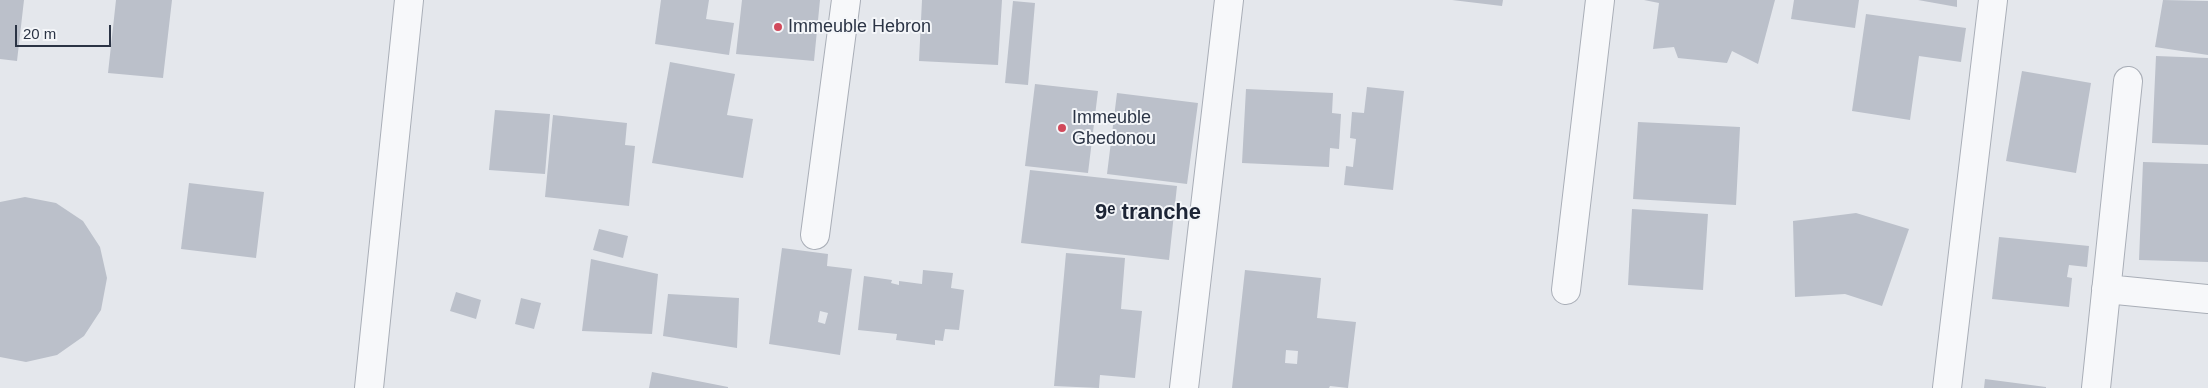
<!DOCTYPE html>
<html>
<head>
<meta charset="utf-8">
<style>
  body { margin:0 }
  #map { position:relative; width:2208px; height:388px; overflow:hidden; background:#e4e7ec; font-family:Helvetica,sans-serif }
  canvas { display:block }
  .scale { position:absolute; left:15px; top:25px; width:96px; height:22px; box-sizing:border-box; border:2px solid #2b3445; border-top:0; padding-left:6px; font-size:15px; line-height:18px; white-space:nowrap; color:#2b3445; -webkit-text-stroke:4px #f4f6f9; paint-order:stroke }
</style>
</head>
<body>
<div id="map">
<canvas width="2208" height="388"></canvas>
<div class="scale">20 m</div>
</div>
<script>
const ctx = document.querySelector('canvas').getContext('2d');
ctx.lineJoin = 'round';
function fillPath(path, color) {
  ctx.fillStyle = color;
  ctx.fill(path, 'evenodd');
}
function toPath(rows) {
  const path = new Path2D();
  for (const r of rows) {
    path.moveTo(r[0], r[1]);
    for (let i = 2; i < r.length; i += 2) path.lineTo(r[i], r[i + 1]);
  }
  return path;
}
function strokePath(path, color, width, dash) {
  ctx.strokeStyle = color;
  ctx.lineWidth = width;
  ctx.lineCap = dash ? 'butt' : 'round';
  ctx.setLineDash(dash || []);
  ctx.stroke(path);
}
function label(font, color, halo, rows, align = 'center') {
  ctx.font = font + ' Helvetica,sans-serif';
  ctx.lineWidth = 4;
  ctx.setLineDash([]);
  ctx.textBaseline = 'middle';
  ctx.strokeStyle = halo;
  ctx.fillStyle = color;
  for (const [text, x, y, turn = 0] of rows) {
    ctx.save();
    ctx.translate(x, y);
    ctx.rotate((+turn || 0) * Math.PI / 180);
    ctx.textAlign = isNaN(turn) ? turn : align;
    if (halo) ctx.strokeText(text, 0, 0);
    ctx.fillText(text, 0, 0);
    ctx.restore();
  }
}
fillPath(toPath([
  [0,0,24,0,17,61,0,59],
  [116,0,172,0,163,78,108,73],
  [661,0,709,0,706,19,734,23,729,55,655,44],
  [742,0,820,0,814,61,736,54],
  [922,0,1002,0,998,65,919,61],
  [1452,0,1503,0,1502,6],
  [1644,0,1775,0,1758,64,1732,51,1727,63,1678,58,1674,47,1653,49,1659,3],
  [1794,0,1859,0,1855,28,1791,19],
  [1918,0,1957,0,1957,7],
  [2163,0,2208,1,2208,55,2155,47],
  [1013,1,1035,3,1028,85,1005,83],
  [1866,14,1966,28,1961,62,1919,56,1910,120,1852,111],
  [2156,56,2208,58,2208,145,2152,143],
  [670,62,735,74,727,115,753,119,743,178,652,163],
  [2022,71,2091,83,2076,173,2006,161],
  [1035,84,1098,91,1088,173,1025,166],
  [1367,87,1404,91,1393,190,1344,185,1346,166,1353,167,1356,139,1350,138,1352,112,1364,113],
  [1246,89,1333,93,1332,113,1341,114,1339,149,1330,148,1329,167,1242,163],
  [1117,93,1198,103,1187,184,1107,174],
  [495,110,550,114,545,174,489,170],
  [553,115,627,123,625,145,635,146,629,206,545,197],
  [1638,122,1740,127,1736,205,1633,199],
  [2143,162,2208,164,2208,262,2139,260],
  [1030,170,1177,186,1169,260,1021,243],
  [189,183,264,192,256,258,181,249],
  [25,197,56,203,83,221,100,247,107,278,101,310,84,336,57,355,26,362,0,357,0,202],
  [1632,209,1708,214,1703,290,1628,285],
  [1856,213,1909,229,1882,306,1845,294,1795,297,1793,221],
  [599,229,628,236,623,258,593,250],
  [1999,237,2089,246,2087,267,2069,265,2067,277,2072,278,2069,307,1992,299],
  [782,248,828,254,827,266,852,269,840,355,769,344],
  [820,311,828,313,825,324,818,322],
  [1066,253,1125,258,1121,309,1142,311,1135,378,1100,375,1099,388,1054,386],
  [591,259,658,274,652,334,582,331],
  [923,270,953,273,951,288,964,290,959,330,945,329,943,341,935,340,935,345,896,340,897,334,858,330,864,276,892,280,891,283,899,285,899,281,922,284],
  [1245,270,1321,278,1317,318,1356,322,1348,388,1330,386,1329,388,1232,388],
  [1286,350,1298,351,1297,364,1285,363],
  [456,292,481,300,476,319,450,311],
  [668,294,739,298,737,348,663,336],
  [521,298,541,303,534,329,515,324],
  [652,372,728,387,728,388,649,388],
  [1985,379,2046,387,2046,388,1984,388]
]), '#bbc0ca');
const minor = toPath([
  [815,235,846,0],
  [2106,289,2208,299],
  [1566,290,1600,0],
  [369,388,409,0],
  [1184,388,1229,0],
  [1947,388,1993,0],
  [2096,388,2128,81]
]);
strokePath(minor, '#a9aeb7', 30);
strokePath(minor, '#f7f8fa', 28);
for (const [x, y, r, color] of [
  [778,27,5,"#d1495b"],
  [1062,128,5,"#d1495b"]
]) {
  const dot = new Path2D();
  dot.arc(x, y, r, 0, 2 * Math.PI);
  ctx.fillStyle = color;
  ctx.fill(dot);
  strokePath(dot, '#f4f6f9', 2);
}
label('18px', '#2b3445', '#f4f6f9', [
  ["Immeuble Hebron",788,27],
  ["Immeuble",1072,118],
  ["Gbedonou",1072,139]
], 'left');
label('bold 22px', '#1d2536', '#f4f6f9', [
  ["9ᵉ tranche",1148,213]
]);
</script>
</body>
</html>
